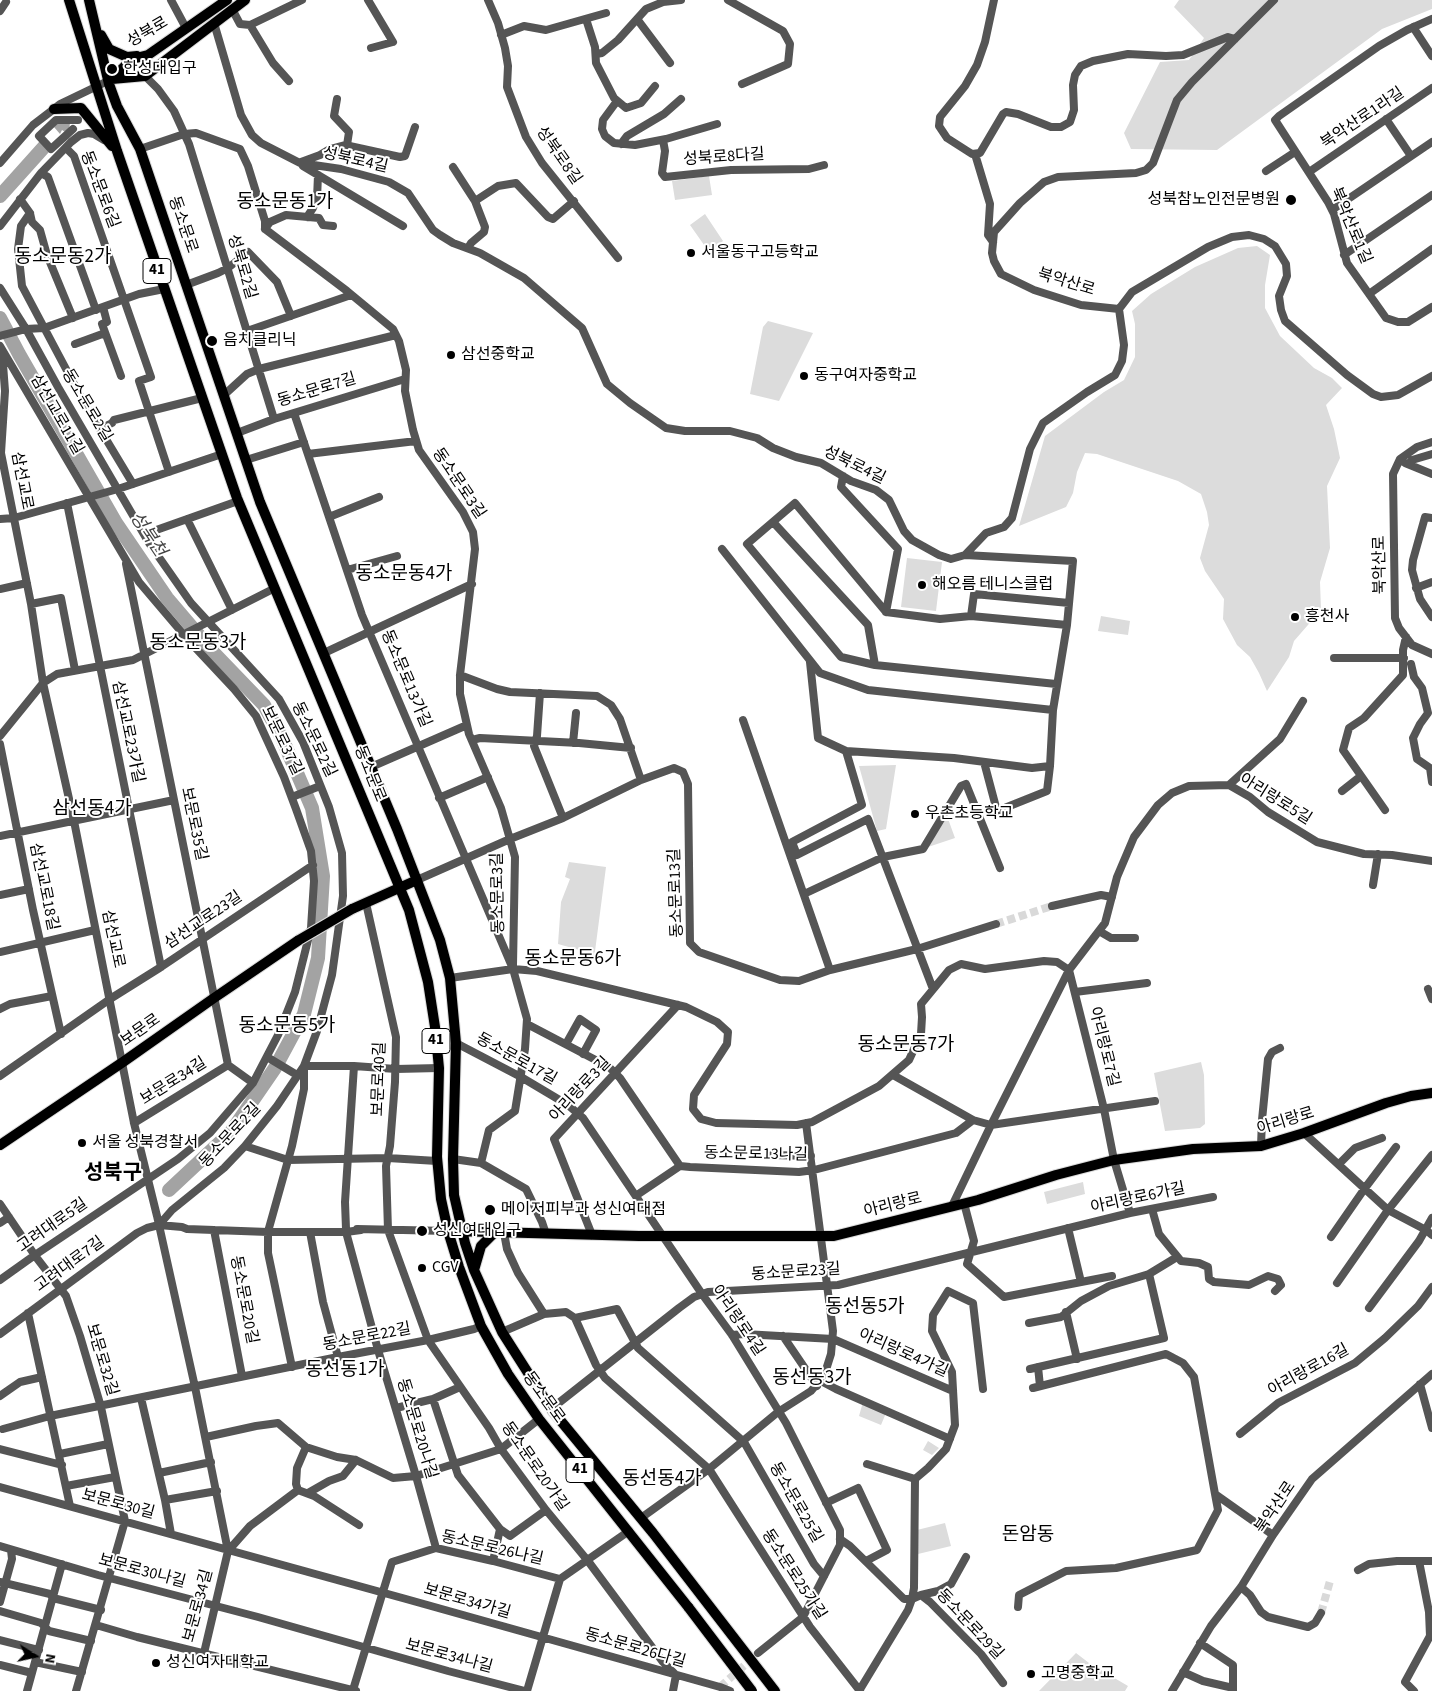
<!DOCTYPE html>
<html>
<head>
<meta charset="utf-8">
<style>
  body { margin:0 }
  #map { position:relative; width:1432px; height:1691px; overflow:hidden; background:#fff; font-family:"Source Sans 3",sans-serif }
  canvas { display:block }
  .north { position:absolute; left:10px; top:1631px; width:50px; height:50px; -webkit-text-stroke:4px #fff; paint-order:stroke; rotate:100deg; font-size:14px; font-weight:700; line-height:20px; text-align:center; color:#000 }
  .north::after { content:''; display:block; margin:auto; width:18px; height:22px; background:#000; clip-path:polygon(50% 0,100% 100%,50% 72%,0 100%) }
</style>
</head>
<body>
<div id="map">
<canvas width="1432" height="1691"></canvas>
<div class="north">N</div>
</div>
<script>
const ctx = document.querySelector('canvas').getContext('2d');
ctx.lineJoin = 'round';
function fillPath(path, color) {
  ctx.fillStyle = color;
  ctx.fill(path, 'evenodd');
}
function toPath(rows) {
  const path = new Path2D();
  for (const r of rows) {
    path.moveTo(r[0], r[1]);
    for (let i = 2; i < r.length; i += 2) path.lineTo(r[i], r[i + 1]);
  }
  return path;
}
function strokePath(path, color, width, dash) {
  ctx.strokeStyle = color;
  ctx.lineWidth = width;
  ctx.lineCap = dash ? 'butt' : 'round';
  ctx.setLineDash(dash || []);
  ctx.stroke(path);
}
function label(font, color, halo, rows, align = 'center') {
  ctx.font = font + ' "Source Sans 3","Noto Sans KR",sans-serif';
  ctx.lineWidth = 4;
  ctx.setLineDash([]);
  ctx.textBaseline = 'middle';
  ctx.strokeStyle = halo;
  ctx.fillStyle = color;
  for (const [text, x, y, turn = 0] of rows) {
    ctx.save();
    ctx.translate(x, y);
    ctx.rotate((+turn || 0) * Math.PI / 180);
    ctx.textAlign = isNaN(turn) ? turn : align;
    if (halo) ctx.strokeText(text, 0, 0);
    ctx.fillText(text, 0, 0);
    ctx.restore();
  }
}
fillPath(toPath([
  [1179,0,1432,0,1432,9,1382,29,1217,150,1131,149,1124,133,1160,62,1189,60,1204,38,1174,7],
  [709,176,712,195,675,200,672,181],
  [705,214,723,241,709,252,690,225],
  [1257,246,1270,255,1265,285,1265,308,1280,336,1314,368,1332,378,1342,388,1326,405,1334,429,1340,458,1327,486,1330,548,1320,582,1321,610,1294,641,1289,657,1267,691,1259,673,1250,657,1237,645,1223,619,1224,599,1205,571,1200,558,1209,525,1207,512,1201,494,1178,481,1097,454,1085,453,1077,472,1073,493,1066,507,1019,526,1045,436,1104,392,1124,380,1135,357,1135,324,1132,311,1151,294,1195,267,1238,248],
  [768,321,813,333,779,401,750,394,763,327],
  [907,558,942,562,936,611,901,607],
  [1101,616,1130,621,1128,635,1098,631],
  [896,765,886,829,877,831,859,766],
  [947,816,955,838,928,847],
  [569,862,606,867,594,959,589,965,579,961,583,951,558,944,561,902,570,879,565,877],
  [1201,1062,1204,1075,1205,1124,1200,1128,1165,1131,1154,1073],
  [1083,1182,1085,1194,1047,1204,1044,1192],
  [863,1402,886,1413,881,1425,859,1416],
  [928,1441,939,1448,932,1455,923,1450],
  [945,1523,951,1546,918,1554,917,1530],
  [1076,1653,1089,1663,1128,1686,1125,1691,1039,1691]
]), '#dcdcdc');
fillPath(toPath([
  [70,123,69,130,65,132,62,130,60,134,54,127,57,124]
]), '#a3a3a3');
strokePath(toPath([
  [0,196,44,147],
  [0,318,19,354,116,523,167,598,213,652,264,705,282,738,312,808,323,876,318,958,304,1014,275,1068,231,1132,169,1190]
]), '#a3a3a3', 14);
strokePath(toPath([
  [996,924,1052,906],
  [1321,1613,1330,1581],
  [720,1687,754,1657]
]), '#d9d9d9', 8, [8, 4]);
const major = toPath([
  [69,0,117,151,237,498,409,910,428,982,435,1027,439,1068,437,1157,441,1199,448,1231,459,1267,481,1326,508,1374,539,1419,689,1608],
  [89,0,109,84,117,106,140,149,260,502,397,829,440,940,450,978,456,1043,453,1159,454,1195,465,1243,474,1270,502,1332,551,1409,653,1533,775,1691],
  [101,35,109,49,127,57,137,56],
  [112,79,145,76,245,0],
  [112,79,132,59,148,55,227,0],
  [54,109,81,108,112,146],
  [352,909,417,880],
  [0,1145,123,1062,214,998,299,940],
  [455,1231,639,1236,834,1236,978,1200,1056,1175,1114,1160,1193,1149,1261,1146,1304,1133,1386,1103,1411,1096,1432,1093],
  [474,1270,481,1246,495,1232]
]);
strokePath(major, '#dbdbdb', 12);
strokePath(toPath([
  [171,0,186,28],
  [368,0,393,42,371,48],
  [488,0,498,23,505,48,508,66,507,87,526,137,542,163,618,258],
  [728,0,783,31,790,44,788,64,742,84],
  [994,0,985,42,977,65,965,86,940,117,939,126,947,138,972,154,980,153,1003,114,1006,112,1018,114,1051,127,1061,127,1070,122,1074,110,1073,85,1075,75,1081,66,1093,61,1128,54,1166,56,1183,55,1228,37,1235,39],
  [1274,0,1192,82,1177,100,1153,163,1146,170,1136,173,1058,177,1044,182,1020,203,994,232,992,253,994,261,1001,274,1034,290,1081,305,1119,309,1132,292,1208,247,1232,237,1249,235,1264,239,1275,246,1286,264,1287,276,1279,296,1281,310,1285,321,1347,375,1373,394,1381,397,1398,395,1432,376],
  [232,9,240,24,250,25,302,0],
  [0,11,6,2],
  [586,19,595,47,596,63,614,98,626,108,641,103,655,86],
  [637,19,670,63],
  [1432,19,1407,30,1379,46,1279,116,1275,120,1328,202,1334,214,1347,263,1386,318,1398,322,1408,322,1432,307],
  [214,23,241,115,252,135,261,143,300,163,341,169,389,182,408,193,433,230,440,235,453,243,480,253,524,278,582,328,607,384,630,403,666,428,685,431,730,431,757,438,773,448,796,457,821,463,851,481,876,490,889,500,904,531,912,540,939,555,951,559,965,555,986,533,1004,527,1012,518,1030,449,1043,423,1087,392,1115,375,1122,361,1124,345,1119,309],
  [250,25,273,63,289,81],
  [1413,27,1432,56],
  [501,35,524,26,546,30,606,13],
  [596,54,602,53,618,40,646,9,663,2,681,0],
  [145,76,158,89,174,111,189,144,274,419],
  [337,99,334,116,349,132,347,145],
  [617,101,603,120,602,129,605,136,614,143,635,145,666,139,717,124],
  [1386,119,1411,156],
  [73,129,51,149,39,136,56,120,78,120],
  [663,140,665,151,662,173,665,177,731,170,809,169,824,165],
  [621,144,627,136,664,114,681,99],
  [66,148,74,156,151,377,139,381,169,472],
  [140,149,184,134,196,133,240,149,248,166,265,221,265,229],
  [975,154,990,204,988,235,993,242],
  [301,162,320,155,330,149,345,145,400,157,405,156,415,127],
  [0,163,33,125,50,112,60,104,112,79],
  [303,166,403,226],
  [453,167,475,201,485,227,484,232,471,243,468,248],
  [1266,171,1295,152],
  [1309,172,1432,88],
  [41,173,48,177,96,310],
  [20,199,30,213,32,222,40,230,47,255,73,318],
  [475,201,498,186,516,183,548,217,553,219,574,201],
  [1332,210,1432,142],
  [30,213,21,226,18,249,22,286,83,401,133,484],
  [307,217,313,208,317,199,318,175],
  [0,226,41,173,71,142,80,135,88,133,94,134,104,140],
  [265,229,347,291,393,329,399,341,406,370,405,391,413,430,419,450,463,512,473,532,475,549,460,675,460,694,469,734,501,808,515,857,513,965],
  [265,229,270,222,286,215,319,218,323,225,333,226],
  [1344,255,1432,195],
  [186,285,218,273,228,268,248,252,277,282,291,316],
  [0,288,26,329,58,387,149,543,191,603,279,699,303,742,329,807,342,853,343,896,332,975,317,1031,304,1066,277,1106,245,1146,224,1168,172,1210,159,1225],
  [1369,294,1432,249],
  [103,307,107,322,102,324,121,376],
  [247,331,351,295],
  [0,336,26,329,44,328,139,294,164,289],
  [75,344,105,333],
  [0,346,139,582,190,642,234,689,256,716,284,777,296,809,311,851,314,881,311,928,295,992,278,1035,253,1083,210,1133,178,1159,35,1255,0,1280],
  [0,354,3,364,5,391,1,453,31,604,43,683,74,821,134,1123,157,1216,195,1387,228,1551,204,1653],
  [224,395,247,374,259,369,396,335],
  [294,413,362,615,513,969,527,1019,525,1049,515,1111,489,1130,481,1163,453,1159],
  [100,429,112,423,114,420,202,398],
  [237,433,274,419,405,379],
  [1432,442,1417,447,1400,459,1393,474,1395,618,1399,628,1412,645,1432,654],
  [308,454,416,441],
  [1400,459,1405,463,1432,474],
  [246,460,304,442],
  [1408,464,1412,460,1432,454],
  [843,476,841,487,898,549,886,612,940,619,971,616],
  [67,503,161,967],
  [329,517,379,497],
  [1432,518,1425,517,1413,560,1412,570,1420,599,1432,617],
  [0,519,14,518,118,489,222,454],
  [187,519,232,610],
  [773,522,868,625,875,665],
  [145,534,238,501],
  [722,549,820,673,868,690,1053,710],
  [126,564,228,1065,253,1083],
  [347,570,397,556],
  [1416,588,1432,582],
  [0,589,27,583],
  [31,604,61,598,75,670],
  [886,612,795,503,747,544,841,657,875,665,1056,684],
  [1067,625,971,616,974,594,1069,603],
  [324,653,472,584],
  [1334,658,1404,658],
  [810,662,818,738,846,751,954,758,1032,768,1050,766,1053,710,1067,625,1073,561,965,555],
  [1411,664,1414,677,1422,688,1428,713,1420,724,1413,738,1417,759,1430,768,1432,782],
  [460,675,497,689,510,692,597,696,611,705,620,719,641,780],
  [540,693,537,736,534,746,563,818],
  [743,720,830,970],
  [0,736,43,683,57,674,133,660,275,588],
  [472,740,480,738,579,743,631,748],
  [573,743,576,713],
  [0,744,33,910,61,1034],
  [846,751,862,805,792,842,797,855,868,819,933,989],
  [984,762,997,811,1047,791,1050,766],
  [371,767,467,725],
  [1229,785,1280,739,1303,701],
  [1342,791,1361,776],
  [292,797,320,786],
  [439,798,488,777],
  [1385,810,1343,750,1349,728,1364,718,1403,675,1403,650,1406,637],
  [0,836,174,800],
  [417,880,510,839,563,818,641,780,674,768,683,772,688,784,690,943,699,952,780,980,799,981,830,970,917,949,996,924],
  [1373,885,1378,854],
  [804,894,883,857,923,849,961,786,966,784,1000,868],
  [0,895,29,889],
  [366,903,396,1037,395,1082,390,1146,386,1166,388,1230,428,1340,489,1428,501,1449,546,1510,588,1561,663,1662,676,1675,673,1691],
  [1052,906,1101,895,1112,897],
  [1099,931,1111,938,1135,938],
  [0,952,95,930],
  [450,978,513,969,537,971,686,1007,717,1022,728,1032,727,1044,694,1095,693,1109,701,1119,716,1123,797,1125,812,1122,879,1086,909,1060,921,1034,922,1017,921,1004,949,970,961,964,985,969,1044,961,1057,962,1069,970,1104,1109,1114,1160,1130,1213],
  [1428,989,1432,999],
  [1075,992,1147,983],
  [0,1009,10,1004,52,996],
  [527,1024,609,1067,620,1078,680,1166,690,1167,799,1172,814,1170,956,1133,973,1120],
  [456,1043,521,1077,568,1105,583,1118,702,1294,732,1335,786,1423,840,1530,840,1545,803,1617,758,1653],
  [566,1044,580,1019,596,1030,583,1054],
  [267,1057,297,1075],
  [893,1075,973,1120,991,1125,1155,1101],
  [0,1076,110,999,161,967,313,865],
  [134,1123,228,1065],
  [1304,1133,1388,1210,1426,1230,1432,1235],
  [245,1146,288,1160,388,1158,437,1161],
  [1261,1146,1262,1120,1268,1059,1272,1052,1280,1048],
  [772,1155,811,1156],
  [481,1163,526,1189,542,1222,546,1234],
  [1339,1164,1355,1148,1382,1138],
  [637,1195,680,1166],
  [964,1203,974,1241,967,1264,1004,1297,1112,1276],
  [0,1204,36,1257,66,1296,80,1336,101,1407,125,1521,76,1691],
  [952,1206,991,1125,1069,970,1105,923,1117,877,1134,837,1158,805,1172,793,1189,786,1229,785,1250,797,1268,812,1317,842,1364,854,1392,855,1432,861],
  [1152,1209,1159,1234,1181,1261,1199,1263,1208,1267,1209,1279,1214,1282,1249,1285,1268,1276,1278,1279,1281,1285,1275,1291],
  [0,1223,9,1217],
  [269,1228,292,1146,304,1089,304,1066,354,1066,396,1069,439,1068],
  [1068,1228,1081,1282],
  [346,1229,345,1202,354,1066],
  [357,1229,448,1231],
  [214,1230,242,1376],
  [268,1232,268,1253,292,1367],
  [310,1232,323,1302,338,1357],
  [346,1232,378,1350,416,1476,436,1548],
  [504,1233,507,1249,518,1273,544,1314],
  [592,1235,554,1139,678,1005],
  [1331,1237,1365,1188,1396,1147],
  [1337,1283,1388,1210,1432,1155],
  [1369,1308,1419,1241,1432,1218],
  [1066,1312,1077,1359],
  [28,1313,70,1506],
  [575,1318,596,1365,605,1378,709,1469,810,1627,860,1691],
  [1029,1323,1061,1317,1081,1301,1109,1286,1149,1274,1177,1257],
  [502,1332,544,1314,566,1312,575,1318,617,1309,638,1348,744,1442,814,1564,824,1576],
  [0,1334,137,1233,147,1228,159,1225,182,1227,187,1229,268,1232,346,1232,361,1230],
  [732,1335,744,1334,833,1339,953,1391],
  [783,1336,817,1386],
  [1038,1367,1040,1386],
  [1030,1369,1164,1338,1149,1274],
  [821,1381,836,1389,950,1439],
  [1420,1384,1432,1428],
  [1033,1388,1166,1354,1183,1363,1194,1377,1215,1494,1273,1535],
  [0,1396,20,1382,42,1377],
  [141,1398,165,1500,171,1534],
  [433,1399,458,1475,500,1529,493,1561],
  [396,1408,433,1399,460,1387],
  [551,1409,679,1308,694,1297,708,1292,838,1285,1130,1213,1213,1197],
  [3,1429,50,1416,338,1357,428,1340,474,1329,481,1326],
  [1240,1434,1278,1403,1355,1363,1385,1338,1418,1306,1432,1287],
  [206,1437,256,1426,278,1423,306,1447,337,1457,356,1460,393,1478,416,1476,501,1449,539,1419],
  [0,1449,62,1465],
  [60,1454,108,1444],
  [867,1464,915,1479],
  [159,1473,211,1462],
  [66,1486,115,1477],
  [0,1487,406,1599,720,1687,730,1691],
  [298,1490,296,1484,297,1468,306,1447],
  [308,1493,329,1481,343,1476,356,1460],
  [165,1500,217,1491],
  [826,1503,858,1488,887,1550,866,1561],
  [641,1518,709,1469,778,1412,811,1391,824,1376,831,1354,833,1331,806,1123],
  [500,1529,510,1536,546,1510],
  [840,1539,850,1546,904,1599,912,1599,921,1595,930,1602,981,1654,1003,1683],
  [0,1546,98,1575,258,1617,448,1671,525,1691],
  [228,1551,250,1526,298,1490,314,1496,359,1525],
  [1358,1570,1369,1564,1397,1561,1432,1561],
  [0,1582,50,1594,53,1598,101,1610],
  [1241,1587,1250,1595,1261,1612,1268,1617,1308,1627,1315,1623,1321,1613],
  [921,1595,938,1591,951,1584,966,1557],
  [0,1602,12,1559,11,1550],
  [1018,1607,1019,1595,1066,1571,1116,1568,1197,1550,1218,1510,1215,1494],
  [0,1611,41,1623,49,1631,91,1641],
  [96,1625,137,1637,356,1691],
  [0,1640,39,1650],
  [1200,1643,1233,1665,1233,1691],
  [35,1662,82,1672],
  [0,1665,32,1673],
  [1183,1672,1203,1681,1233,1688],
  [353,1690,392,1562,436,1548,493,1561,560,1579],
  [27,1691,62,1564],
  [527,1691,560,1579,629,1531],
  [859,1691,908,1610,912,1599,914,1588,915,1479,928,1468,946,1449,955,1425,952,1372,932,1331,933,1315,948,1291,973,1303,983,1389],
  [1172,1691,1211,1626,1241,1587,1273,1535,1312,1479,1432,1374],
  [1414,1691,1405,1682,1430,1636,1429,1612,1419,1561]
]), '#555', 8);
strokePath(major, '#000', 10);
const majorBridge = toPath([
  [299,940,352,909],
  [689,1608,752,1691]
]);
strokePath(majorBridge, '#dbdbdb', 12, []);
strokePath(majorBridge, '#000', 10);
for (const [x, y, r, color] of [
  [112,69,6,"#000"],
  [1291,200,6,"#000"],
  [691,253,5,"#000"],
  [212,341,6,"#000"],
  [451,355,5,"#000"],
  [804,376,5,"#000"],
  [922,585,5,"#000"],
  [1295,617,5,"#000"],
  [915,814,5,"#000"],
  [82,1143,5,"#000"],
  [490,1210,6,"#000"],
  [422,1231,6,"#000"],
  [422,1268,5,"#000"],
  [156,1663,5,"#000"],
  [1031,1674,5,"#000"]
]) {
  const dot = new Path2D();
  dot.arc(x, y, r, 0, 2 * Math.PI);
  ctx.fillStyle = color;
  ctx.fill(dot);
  strokePath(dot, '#fff', 2);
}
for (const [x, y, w] of [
  [157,271,28],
  [436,1041,28],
  [580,1470,28]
]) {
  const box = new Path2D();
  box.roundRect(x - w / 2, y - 12.5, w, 25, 4);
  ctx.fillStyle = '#fff';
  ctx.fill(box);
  strokePath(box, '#000', 1);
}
label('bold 15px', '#000', null, [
  ["41",157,271],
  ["41",436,1041],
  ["41",580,1470]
]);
label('16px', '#000', '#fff', [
  ["성북로",148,33,-30],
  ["북악산로1라길",1363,119,-34],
  ["성북로8길",558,156,55],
  ["성북로8다길",724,158,-4],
  ["성북로4길",355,161,13],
  ["동소문로6길",99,190,69],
  ["동소문로",182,225,71],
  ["북악산로1길",1350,226,67],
  ["성북로2길",241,267,73],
  ["북악산로",1066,283,17],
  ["동소문로7길",317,391,-17],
  ["동소문로2길",86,406,59],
  ["삼선교로11길",56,415,60],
  ["성북로4길",854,466,26],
  ["삼선교로",21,481,79],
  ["동소문로3길",458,484,56],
  ["북악산로",1381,565,-91],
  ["동소문로13가길",405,679,67],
  ["삼선교로23가길",127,732,78],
  ["동소문로2길",313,740,64],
  ["보문로37길",281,741,64],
  ["동소문로",369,774,68],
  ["아리랑로5길",1275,800,32],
  ["보문로35길",193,824,78],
  ["삼선교로18길",43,887,78],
  ["동소문로3길",499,893,-91],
  ["동소문로13길",677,893,-92],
  ["삼선교로23길",204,921,-34],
  ["삼선교로",112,939,78],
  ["보문로",141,1031,-35],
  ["아리랑로7길",1103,1047,76],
  ["동소문로17길",516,1060,29],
  ["보문로40길",380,1079,-88],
  ["보문로34길",174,1082,-32],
  ["아리랑로3길",581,1090,-47],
  ["아리랑로",1286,1122,-17],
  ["동소문로2길",231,1136,-47],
  ["동소문로13나길",756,1155,1],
  ["아리랑로6가길",1138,1199,-12],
  ["아리랑로",893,1206,-14],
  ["고려대로5길",53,1226,-35],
  ["고려대로7길",70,1265,-36],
  ["동소문로23길",796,1273,-4],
  ["동소문로20길",243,1300,79],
  ["아리랑로4길",737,1321,56],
  ["동소문로22길",367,1338,-11],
  ["아리랑로4가길",903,1354,24],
  ["보문로32길",101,1360,73],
  ["아리랑로16길",1309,1371,-29],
  ["동소문로",543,1398,54],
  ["동소문로20나길",416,1429,73],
  ["동소문로20가길",534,1467,55],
  ["동소문로25길",795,1503,60],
  ["보문로30길",118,1505,15],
  ["북악산로",1276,1508,-56],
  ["동소문로26나길",492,1549,13],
  ["보문로30나길",142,1572,15],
  ["동소문로25가길",793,1575,57],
  ["보문로34가길",467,1602,16],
  ["보문로34길",199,1606,-75],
  ["동소문로29길",969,1625,47],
  ["동소문로26다길",635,1649,16],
  ["보문로34나길",449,1657,15]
]);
label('16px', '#000', '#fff', [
  ["한성대입구",123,69],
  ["성북참노인전문병원",1280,200,"right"],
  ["서울동구고등학교",701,253],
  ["음치클리닉",223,341],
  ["삼선중학교",461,355],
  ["동구여자중학교",814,376],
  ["해오름 테니스클럽",932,585],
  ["흥천사",1305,617],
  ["우촌초등학교",925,814],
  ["서울 성북경찰서",92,1143],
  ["메이저피부과 성신여대점",501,1210],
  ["성신여대입구",433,1231],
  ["CGV",432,1268],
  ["성신여자대학교",166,1663],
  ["고명중학교",1041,1674]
], 'left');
label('italic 18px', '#444', '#fff', [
  ["성북천",147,535,56]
]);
label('19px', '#000', '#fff', [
  ["동소문동1가",285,203],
  ["동소문동2가",63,258],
  ["동소문동4가",404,575],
  ["동소문동3가",198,644],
  ["삼선동4가",92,810],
  ["동소문동6가",573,960],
  ["동소문동5가",287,1027],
  ["동소문동7가",906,1046],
  ["동선동5가",865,1308],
  ["동선동1가",345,1371],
  ["동선동3가",812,1379],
  ["동선동4가",662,1480],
  ["돈암동",1028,1536]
]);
label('bold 21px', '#000', '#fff', [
  ["성북구",113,1174]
]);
</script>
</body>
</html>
